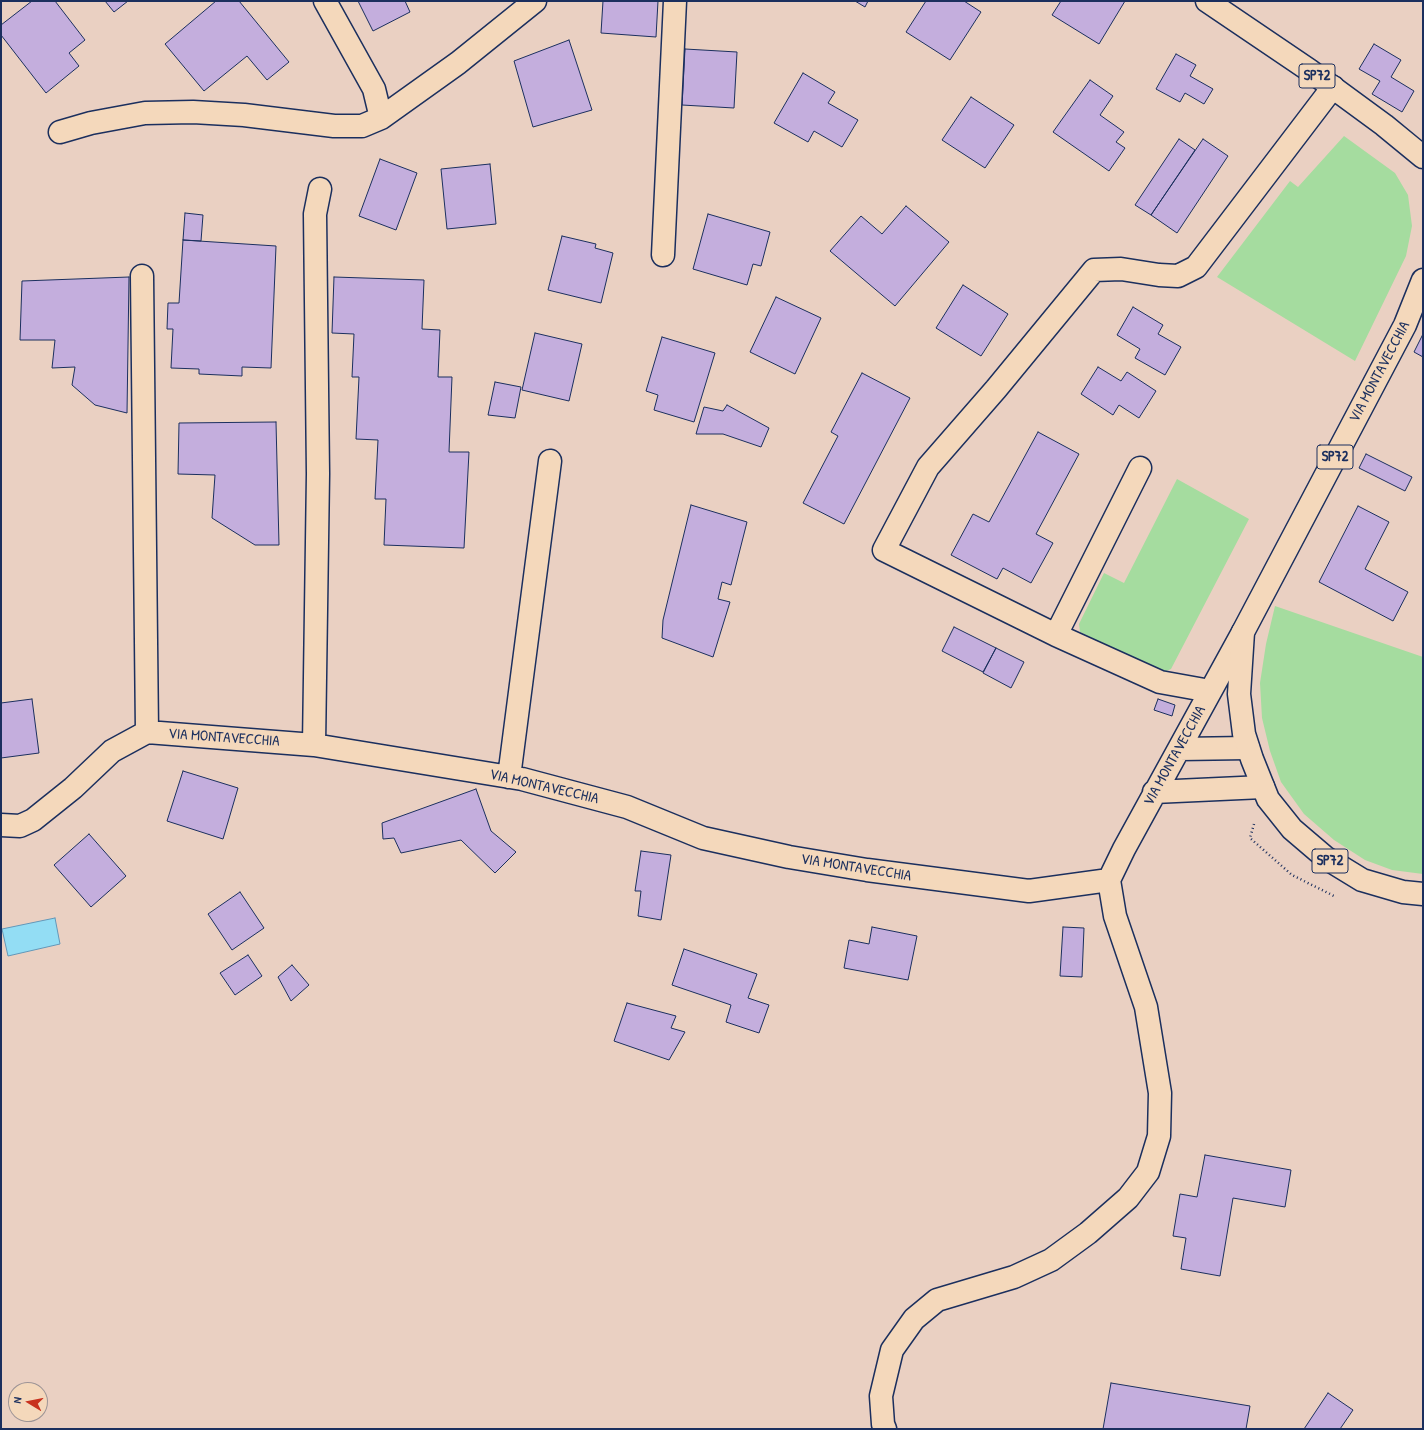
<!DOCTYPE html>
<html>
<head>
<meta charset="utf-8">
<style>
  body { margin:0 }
  #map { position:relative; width:1424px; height:1430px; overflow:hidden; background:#ead0c2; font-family:"Patrick Hand",sans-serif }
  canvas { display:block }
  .frame { position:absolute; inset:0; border:2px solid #1b2f5e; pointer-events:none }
  .north { position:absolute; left:8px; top:1382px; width:40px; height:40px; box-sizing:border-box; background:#f4d8bb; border:1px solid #9d9496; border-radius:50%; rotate:280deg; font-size:11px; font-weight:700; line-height:16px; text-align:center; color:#1b2f5e }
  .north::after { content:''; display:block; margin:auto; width:14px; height:18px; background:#c8321e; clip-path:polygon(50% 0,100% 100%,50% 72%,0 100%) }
</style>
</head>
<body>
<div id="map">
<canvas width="1424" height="1430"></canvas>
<div class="frame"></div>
<div class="north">N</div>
</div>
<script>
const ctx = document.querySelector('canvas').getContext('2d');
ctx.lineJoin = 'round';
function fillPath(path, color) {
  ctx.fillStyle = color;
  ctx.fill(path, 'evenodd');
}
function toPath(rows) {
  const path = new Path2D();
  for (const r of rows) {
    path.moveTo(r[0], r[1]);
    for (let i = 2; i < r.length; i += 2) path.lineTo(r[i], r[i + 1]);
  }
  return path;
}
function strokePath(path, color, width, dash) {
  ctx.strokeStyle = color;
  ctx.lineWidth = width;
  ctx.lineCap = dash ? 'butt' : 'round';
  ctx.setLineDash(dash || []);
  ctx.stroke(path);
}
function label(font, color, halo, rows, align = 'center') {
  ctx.font = font + ' "Patrick Hand",sans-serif';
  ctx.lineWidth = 3;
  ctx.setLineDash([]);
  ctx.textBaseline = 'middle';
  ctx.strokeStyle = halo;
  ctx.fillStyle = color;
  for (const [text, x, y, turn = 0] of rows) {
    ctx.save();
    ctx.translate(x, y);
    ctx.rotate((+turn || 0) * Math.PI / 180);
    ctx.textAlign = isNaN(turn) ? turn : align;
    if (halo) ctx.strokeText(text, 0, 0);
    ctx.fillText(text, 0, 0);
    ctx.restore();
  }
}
fillPath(toPath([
  [1344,136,1395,173,1408,195,1412,226,1406,256,1355,361,1217,277,1290,181,1298,187],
  [1177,479,1249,519,1171,669,1162,673,1080,632,1079,624,1104,573,1124,583],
  [1275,606,1423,657,1423,874,1392,870,1365,860,1334,840,1304,814,1281,782,1270,751,1262,718,1260,683,1266,644]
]), '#a5dc9f');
const water = toPath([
  [55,918,60,944,8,956,2,929,55,918]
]);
fillPath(water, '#93ddf4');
strokePath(water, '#6397b8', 1);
const building = toPath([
  [32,1,55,1,85,40,69,53,79,66,46,93,1,35,1,25,32,1],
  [105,1,128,1,114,12,105,1],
  [216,1,239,1,289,62,267,80,247,56,204,91,165,44,216,1],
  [358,1,405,1,410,12,373,31,358,1],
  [603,1,658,1,656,37,601,33,603,1],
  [855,1,868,1,865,7,855,1],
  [926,1,964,1,981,12,950,60,906,32,926,1],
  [1061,1,1125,1,1099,44,1052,15,1061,1],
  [569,40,592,110,533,127,514,61,569,40],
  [1374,44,1401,60,1391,77,1414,91,1402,112,1372,94,1380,81,1359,69,1374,44],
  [685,49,737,52,734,108,682,105,685,49],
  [1176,54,1196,65,1190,76,1213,89,1204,104,1185,93,1180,102,1156,89,1176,54],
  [803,73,835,92,828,103,858,120,842,147,814,131,808,142,774,123,803,73],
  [1090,80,1113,96,1100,115,1124,132,1116,142,1125,148,1109,171,1053,132,1090,80],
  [971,97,1014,125,985,168,942,140,971,97],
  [1179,139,1195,150,1151,215,1135,205,1179,139],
  [1203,139,1228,156,1177,233,1151,215,1203,139],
  [380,159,417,173,396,230,359,216,380,159],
  [490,164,496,224,447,229,441,169,490,164],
  [906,206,949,242,895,306,830,251,861,216,882,234,906,206],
  [185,213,203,215,201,241,183,240,185,213],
  [708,214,770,232,761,266,753,264,747,285,693,269,708,214],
  [562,236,596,244,595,248,613,253,601,303,548,290,562,236],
  [183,240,276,246,271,368,242,367,242,376,199,374,199,369,171,368,173,329,167,329,168,303,179,303,183,240],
  [129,277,127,413,95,405,72,385,75,367,52,368,55,340,20,340,22,281,129,277],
  [334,277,424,280,422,329,440,330,438,377,452,377,449,452,469,452,464,548,384,545,386,499,375,499,378,440,356,439,359,377,352,377,354,334,332,333,334,277],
  [963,285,1008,314,981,356,936,328,963,285],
  [776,297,821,318,795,374,750,352,776,297],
  [1133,307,1163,325,1158,334,1181,347,1165,375,1135,358,1140,349,1117,335,1133,307],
  [535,333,582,344,569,401,522,390,535,333],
  [1423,334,1423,357,1414,352,1423,334],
  [662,337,715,353,694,422,654,410,658,395,646,391,662,337],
  [1098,367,1121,381,1127,372,1156,391,1139,418,1119,405,1113,415,1081,394,1098,367],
  [862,373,910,398,844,524,803,503,838,436,831,432,862,373],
  [495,382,521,387,515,418,488,415,495,382],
  [727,405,769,428,761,447,723,434,696,434,704,407,723,411,727,405],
  [276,422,279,545,255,545,212,518,215,475,178,474,179,423,276,422],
  [1038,432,1079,454,1036,534,1053,543,1031,583,1003,568,997,579,951,555,973,514,989,522,1038,432],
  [1366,454,1412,477,1405,491,1359,468,1366,454],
  [691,505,747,522,731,585,722,582,718,599,730,602,713,657,662,638,663,620,691,505],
  [1358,506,1389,522,1365,569,1408,592,1393,621,1319,582,1358,506],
  [954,627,996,648,983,672,942,651,954,627],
  [996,648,1024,662,1011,688,983,673,996,648],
  [32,699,39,753,1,758,1,703,32,699],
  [1158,699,1175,705,1172,716,1154,710,1158,699],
  [183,771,238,788,223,839,167,821,183,771],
  [476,789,491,831,516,852,495,873,461,840,401,853,394,838,383,839,382,823,476,789],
  [89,834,126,876,91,907,54,865,89,834],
  [641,851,671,855,661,920,638,916,641,891,635,891,641,851],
  [240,892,264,928,232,950,208,914,240,892],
  [872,927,917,936,908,980,844,968,849,940,869,944,872,927],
  [1063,927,1084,928,1082,977,1060,976,1063,927],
  [684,949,757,974,748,998,769,1005,759,1033,726,1022,731,1005,672,985,684,949],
  [248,955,262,976,235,995,220,973,248,955],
  [292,965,309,985,291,1001,278,977,292,965],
  [627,1003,676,1016,671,1028,685,1032,669,1060,614,1041,627,1003],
  [1205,1155,1291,1170,1285,1207,1233,1198,1220,1276,1181,1269,1186,1238,1173,1236,1180,1194,1197,1197,1205,1155],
  [1111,1383,1250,1406,1246,1429,1103,1429,1111,1383],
  [1328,1393,1353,1410,1340,1429,1304,1429,1328,1393]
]);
fillPath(building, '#c4aedd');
strokePath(building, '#1b2f5e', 1);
const minor = toPath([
  [325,1,374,89,381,118],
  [60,132,91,123,145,113,193,112,244,115,334,126,362,126,381,118,458,63,535,1],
  [663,255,675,1],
  [142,276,147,732],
  [1140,468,1056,635,1160,682,1210,691],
  [1056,635,884,550,928,467,996,389,1094,270,1121,269,1159,275,1178,276,1196,267,1333,87],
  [314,745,318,474,315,214,320,189],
  [1179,749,1248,748],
  [509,777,550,461],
  [1154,792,1263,787],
  [1,825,20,826,33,820,73,788,112,751,147,732,314,745,522,779,627,807,703,838,789,857,867,870,1029,891,1109,880],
  [885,1429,883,1424,881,1396,892,1350,914,1319,937,1300,1014,1277,1051,1260,1088,1233,1128,1198,1148,1172,1159,1136,1160,1093,1146,1007,1115,916,1109,880,1124,849,1243,632]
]);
const major = toPath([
  [1207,1,1309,70,1384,125,1423,157],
  [1423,280,1405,325,1243,632,1239,694,1244,734,1252,759,1268,799,1292,829,1326,858,1362,880,1403,892,1423,894]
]);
strokePath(minor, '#1b2f5e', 25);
strokePath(major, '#1b2f5e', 25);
strokePath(toPath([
  [1254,824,1250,838,1292,875,1336,897]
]), '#1b2f5e', 2.5, [1, 3]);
strokePath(minor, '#f4d8bb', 22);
strokePath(major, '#f4d8bb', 22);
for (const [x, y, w] of [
  [1317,76,36],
  [1335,457,36],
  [1330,861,36]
]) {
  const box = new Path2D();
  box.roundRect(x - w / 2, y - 12, w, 24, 3);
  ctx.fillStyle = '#f4d8bb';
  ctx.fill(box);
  strokePath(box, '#1b2f5e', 1);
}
label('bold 14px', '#1b2f5e', null, [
  ["SP72",1317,76],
  ["SP72",1335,457],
  ["SP72",1330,861]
]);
label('15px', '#1b2f5e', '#f4d8bb', [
  ["VIA MONTAVECCHIA",1380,372,-62],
  ["VIA MONTAVECCHIA",224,738,4],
  ["VIA MONTAVECCHIA",1175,756,-61],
  ["VIA MONTAVECCHIA",544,787,13],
  ["VIA MONTAVECCHIA",856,868,9]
]);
</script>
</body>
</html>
